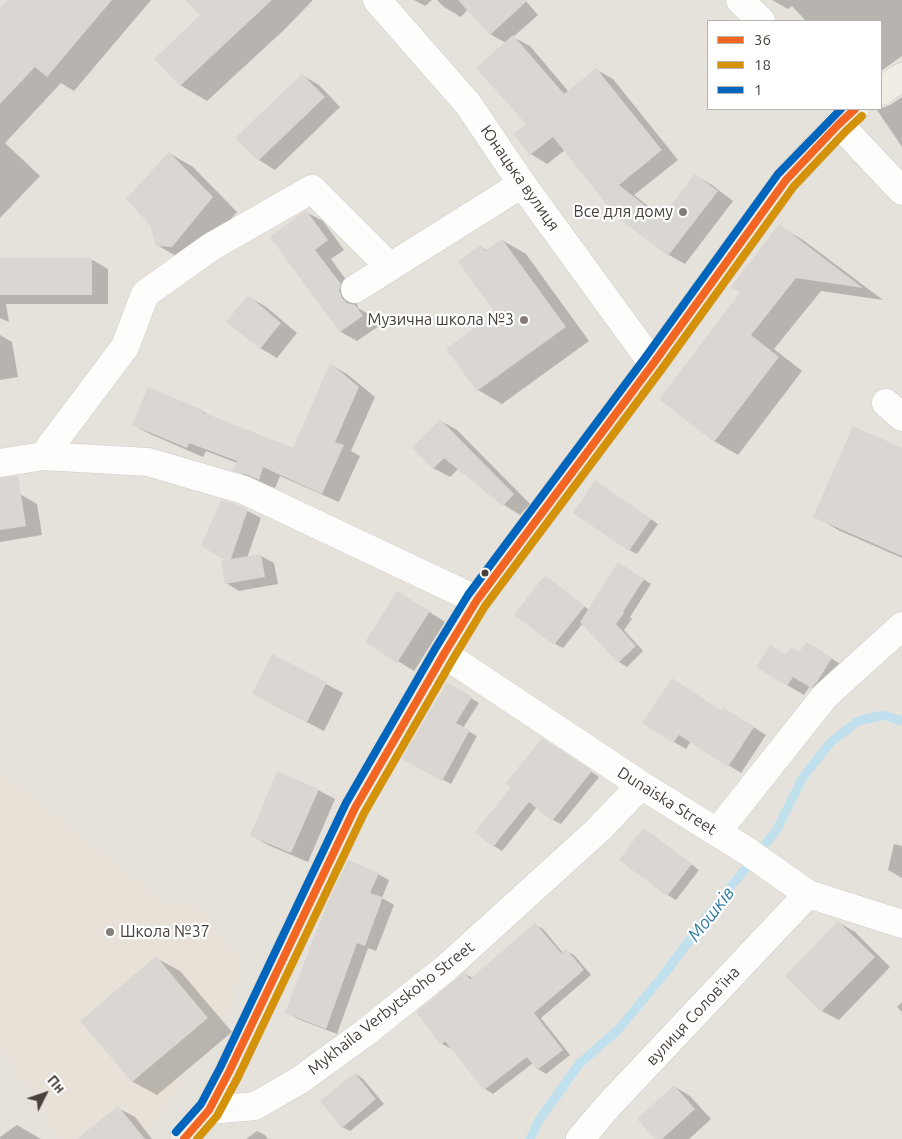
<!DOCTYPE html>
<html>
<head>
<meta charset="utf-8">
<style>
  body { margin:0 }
  #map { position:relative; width:902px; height:1139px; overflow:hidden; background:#f2efec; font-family:Ubuntu,sans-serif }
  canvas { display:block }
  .legend { position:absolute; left:707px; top:20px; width:175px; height:90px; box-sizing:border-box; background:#fff; border:1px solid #b6b3b0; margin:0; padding:6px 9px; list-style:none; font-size:15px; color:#484039 }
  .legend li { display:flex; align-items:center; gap:10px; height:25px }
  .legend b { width:25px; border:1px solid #b6b3b0 }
  .north { position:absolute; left:20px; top:1069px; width:50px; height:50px; -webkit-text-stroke:4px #fff; paint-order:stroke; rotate:49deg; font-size:14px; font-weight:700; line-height:20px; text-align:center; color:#484039 }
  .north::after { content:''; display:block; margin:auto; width:18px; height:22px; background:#484039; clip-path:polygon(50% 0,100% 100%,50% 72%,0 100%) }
</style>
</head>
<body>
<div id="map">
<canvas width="902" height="1139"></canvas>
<ul class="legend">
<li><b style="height:6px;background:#f26522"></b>36</li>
<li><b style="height:6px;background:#d4920b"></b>18</li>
<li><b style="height:6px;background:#0065bd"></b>1</li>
</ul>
<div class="north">Пн</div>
</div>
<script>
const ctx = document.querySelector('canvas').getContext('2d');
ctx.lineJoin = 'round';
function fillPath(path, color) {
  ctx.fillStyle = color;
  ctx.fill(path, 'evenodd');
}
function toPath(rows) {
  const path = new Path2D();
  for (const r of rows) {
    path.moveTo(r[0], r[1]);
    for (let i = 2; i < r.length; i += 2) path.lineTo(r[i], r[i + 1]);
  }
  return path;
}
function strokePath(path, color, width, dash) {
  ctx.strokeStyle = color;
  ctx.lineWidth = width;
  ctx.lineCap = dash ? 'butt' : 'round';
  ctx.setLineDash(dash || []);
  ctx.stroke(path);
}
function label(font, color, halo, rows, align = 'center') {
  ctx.font = font + ' Ubuntu,sans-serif';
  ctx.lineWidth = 4.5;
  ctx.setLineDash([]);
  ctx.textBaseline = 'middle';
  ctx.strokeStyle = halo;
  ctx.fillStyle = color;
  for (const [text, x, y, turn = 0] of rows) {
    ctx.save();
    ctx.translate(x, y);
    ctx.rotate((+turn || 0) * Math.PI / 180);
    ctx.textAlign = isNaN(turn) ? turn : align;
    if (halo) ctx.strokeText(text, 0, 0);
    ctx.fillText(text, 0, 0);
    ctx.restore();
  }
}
fillPath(toPath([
  [0,0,902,0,902,1139,144,1139,165,902,0,769],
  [708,21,881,21,881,109,708,109],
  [0,1050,57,1139,0,1139]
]), '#e5e1db');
fillPath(toPath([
  [0,769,165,902,192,899,243,961,233,1011,144,1139,57,1139,0,1050]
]), '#e8e1d8');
fillPath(toPath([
  [9,0,151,0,74,91,61,83,5,143,40,176,0,218,0,10],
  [187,0,313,0,285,29,207,101,180,85,202,16],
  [414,0,432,0,425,6],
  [437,0,525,0,538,15,513,37,530,46,569,92,597,70,613,79,678,160,634,195,663,218,695,175,712,185,733,201,685,264,669,255,565,150,547,164,531,154,515,134,528,124,506,43,490,34,468,9,461,17,444,7],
  [772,0,902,0,902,56,881,71,881,21,806,21,792,6,788,9],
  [302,75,319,85,340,107,275,170,259,160],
  [902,97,902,147,877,110,890,105],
  [169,153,193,167,237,212,196,260,181,259,157,245],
  [306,212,323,221,344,250,331,259,357,295,356,300,358,308,372,316,379,326,357,341,341,332,272,237],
  [779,226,803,240,883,300,821,291,774,349,802,371,738,455,714,441,742,293],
  [502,240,526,254,589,341,502,404,478,390,497,314,481,247,488,251],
  [0,258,91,259,108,269,108,304,6,304,9,322,0,318],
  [248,297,265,306,297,333,277,358,260,348],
  [0,335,12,342,18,377,0,380],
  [331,365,347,374,375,397,351,451,360,456,339,502,280,476,275,488,251,479,235,470,237,463,206,451,203,457,150,434,133,425,202,411,218,420,293,449],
  [441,421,457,430,530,504,520,515,504,505,459,468,450,477,433,468],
  [902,449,902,558,838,530,815,516],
  [603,487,658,524,637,554,629,550],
  [20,494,37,504,42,535,0,542,0,498],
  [238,506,261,518,247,558,261,556,274,563,278,584,239,591,226,583],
  [626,568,651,584,630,617,632,619,624,630,643,651,627,667,619,662,583,623,563,648,555,644,553,582,589,610],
  [414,602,445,622,414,671,367,642],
  [823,653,848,669,828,697,810,686,804,695,787,685,800,654],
  [273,656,343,693,324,731,270,703],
  [447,684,479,703,463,728,477,736,451,784,403,758],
  [685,687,722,712,736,716,766,735,741,773,691,741,686,749,674,742],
  [550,744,599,777,561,824,553,820,537,807,502,851,494,846,476,832],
  [318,790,335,799,308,862,268,845,251,835],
  [644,829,651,834,699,870,676,900,668,895,621,860],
  [894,844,902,846,902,878,888,870],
  [378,874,389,880,382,898,394,905,376,951,368,948,337,1034,298,1019,287,1013],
  [838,922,855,932,890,967,839,1020,822,1011,787,976],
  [535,925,543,929,563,953,566,951,574,955,591,975,541,1018,570,1055,546,1074,538,1069,533,1063,493,1094,485,1089,451,1047,450,1048,442,1044,465,974,473,978],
  [156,958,180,971,232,1032,157,1095,133,1082,82,1021],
  [902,1002,902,1012,897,1007],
  [356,1074,363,1079,384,1104,350,1131,342,1127],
  [674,1086,690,1096,711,1119,689,1139,657,1139],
  [118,1108,135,1117,152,1139,79,1139],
  [17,1125,41,1139,0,1139,0,1137],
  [257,1131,265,1135,268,1139,246,1139]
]), '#0003');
strokePath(toPath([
  [530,1139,539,1120,580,1063,619,1029,665,973,711,911,776,831,803,777,831,742,858,721,883,715,902,721]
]), '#c0e0ed', 9);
fillPath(toPath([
  [7,0,112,0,47,77,35,67,0,104,0,8],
  [185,0,272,0,180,86,154,59,200,15],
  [458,0,528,0,490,35],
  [513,35,564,94,596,68,662,150,619,185,661,218,695,174,718,191,668,256,616,216,553,137,530,155,513,134,526,124,476,68],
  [302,74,325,97,258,161,235,138],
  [169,152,213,197,172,247,156,246,150,225,126,199],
  [306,210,328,240,315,250,341,284,339,290,342,298,347,303,355,305,363,316,340,332,270,237],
  [779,224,863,288,796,278,751,335,779,357,714,442,659,399,740,293,731,287],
  [502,239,566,327,477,391,446,349,495,313,458,261,481,245,485,251],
  [0,258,92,258,92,295,0,295],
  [248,295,281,323,260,349,226,322],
  [330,363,359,387,335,442,344,445,322,494,263,467,259,480,248,475,233,471,237,461,189,443,187,448,132,425,148,387,203,410,202,412,293,448],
  [440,419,514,494,503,506,444,458,433,469,412,448],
  [853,426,902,448,902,556,813,517],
  [18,476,26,526,0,530,0,478],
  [595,480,651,519,629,551,573,513],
  [221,500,238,505,248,509,231,559,261,554,265,577,225,584,221,561,225,560,201,546],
  [618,562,644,579,623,612,624,613,616,624,636,646,618,663,580,622],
  [545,575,585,606,554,645,514,615],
  [397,591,430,611,397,663,365,642],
  [807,642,832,658,817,682,811,688,793,677,787,686,756,667,770,645,786,655,791,647,799,652],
  [272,654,327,682,307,722,252,694],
  [672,678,721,711,723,707,754,727,728,767,679,735,673,743,642,723],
  [447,682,472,697,456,723,470,730,442,781,402,759],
  [542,738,592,771,552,821,529,802,493,847,475,832,511,787,506,783],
  [277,771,319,789,291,853,250,836],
  [643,828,692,864,667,896,619,860],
  [348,860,379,873,370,893,383,897,365,946,357,943,326,1029,285,1013,326,906],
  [838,921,875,957,821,1012,785,976],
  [535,923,561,953,566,949,584,970,534,1013,563,1050,537,1070,527,1057,484,1090,445,1041,441,1045,416,1012,465,972,470,979],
  [156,956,208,1018,132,1082,80,1021],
  [355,1073,376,1099,342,1128,320,1101],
  [674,1085,695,1109,662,1139,655,1139,637,1119],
  [118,1106,145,1139,77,1139]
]), '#dad7d3');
const minor = toPath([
  [377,0,468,104,522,184,653,364],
  [740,0,761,21],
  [839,124,902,191],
  [355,289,522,184],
  [886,403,902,417],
  [43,456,125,347,145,294,211,247,312,189,390,267],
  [0,463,43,456,148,462,244,490,477,600],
  [444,654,641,785,747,851,808,894,902,924],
  [717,832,825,696,902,626],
  [209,1110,255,1106,300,1080,366,1032,446,968,598,830,641,785],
  [580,1139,609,1105,808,894]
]);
const major = toPath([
  [881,91,902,77],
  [184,1139,209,1110,229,1072,355,808,444,654,477,600,653,364,786,180,839,124,855,109]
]);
strokePath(minor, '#cfccc8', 29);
strokePath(major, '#d3c9bb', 29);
strokePath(minor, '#fdfdfc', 28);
strokePath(major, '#f1ece6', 28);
strokePath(toPath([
  [184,1139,209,1110,229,1072,355,808,444,654,477,600,653,364,786,180,839,124,855,109]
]), '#f26522', 8);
strokePath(toPath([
  [197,1139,217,1116,238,1077,364,813,453,659,485,606,661,370,794,186,846,131,862,116]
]), '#d4920b', 8);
strokePath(toPath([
  [176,1132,201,1104,220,1068,346,803,435,649,468,595,645,358,778,174,841,109]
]), '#0065bd', 8);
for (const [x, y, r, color] of [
  [683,212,5,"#847d78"],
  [524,320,5,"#847d78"],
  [485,573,4.5,"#484039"],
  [110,932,5,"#847d78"]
]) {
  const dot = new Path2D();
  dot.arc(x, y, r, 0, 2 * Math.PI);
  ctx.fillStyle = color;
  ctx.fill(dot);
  strokePath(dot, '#fff', 2);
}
label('16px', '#484039', '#fff', [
  ["Юнацька вулиця",520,178,55],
  ["Dunaiska Street",667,801,32],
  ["Mykhaila Verbytskoho Street",391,1008,-38],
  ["вулиця Солов'їна",693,1016,-47]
]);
label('16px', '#484039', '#fff', [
  ["Все для дому",673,212],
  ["Музична школа №3",514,320],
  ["Школа №37",120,932,"left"]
], 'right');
label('italic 18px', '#327d9f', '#fff', [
  ["Мошків",711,914,-52]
]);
</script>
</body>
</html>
